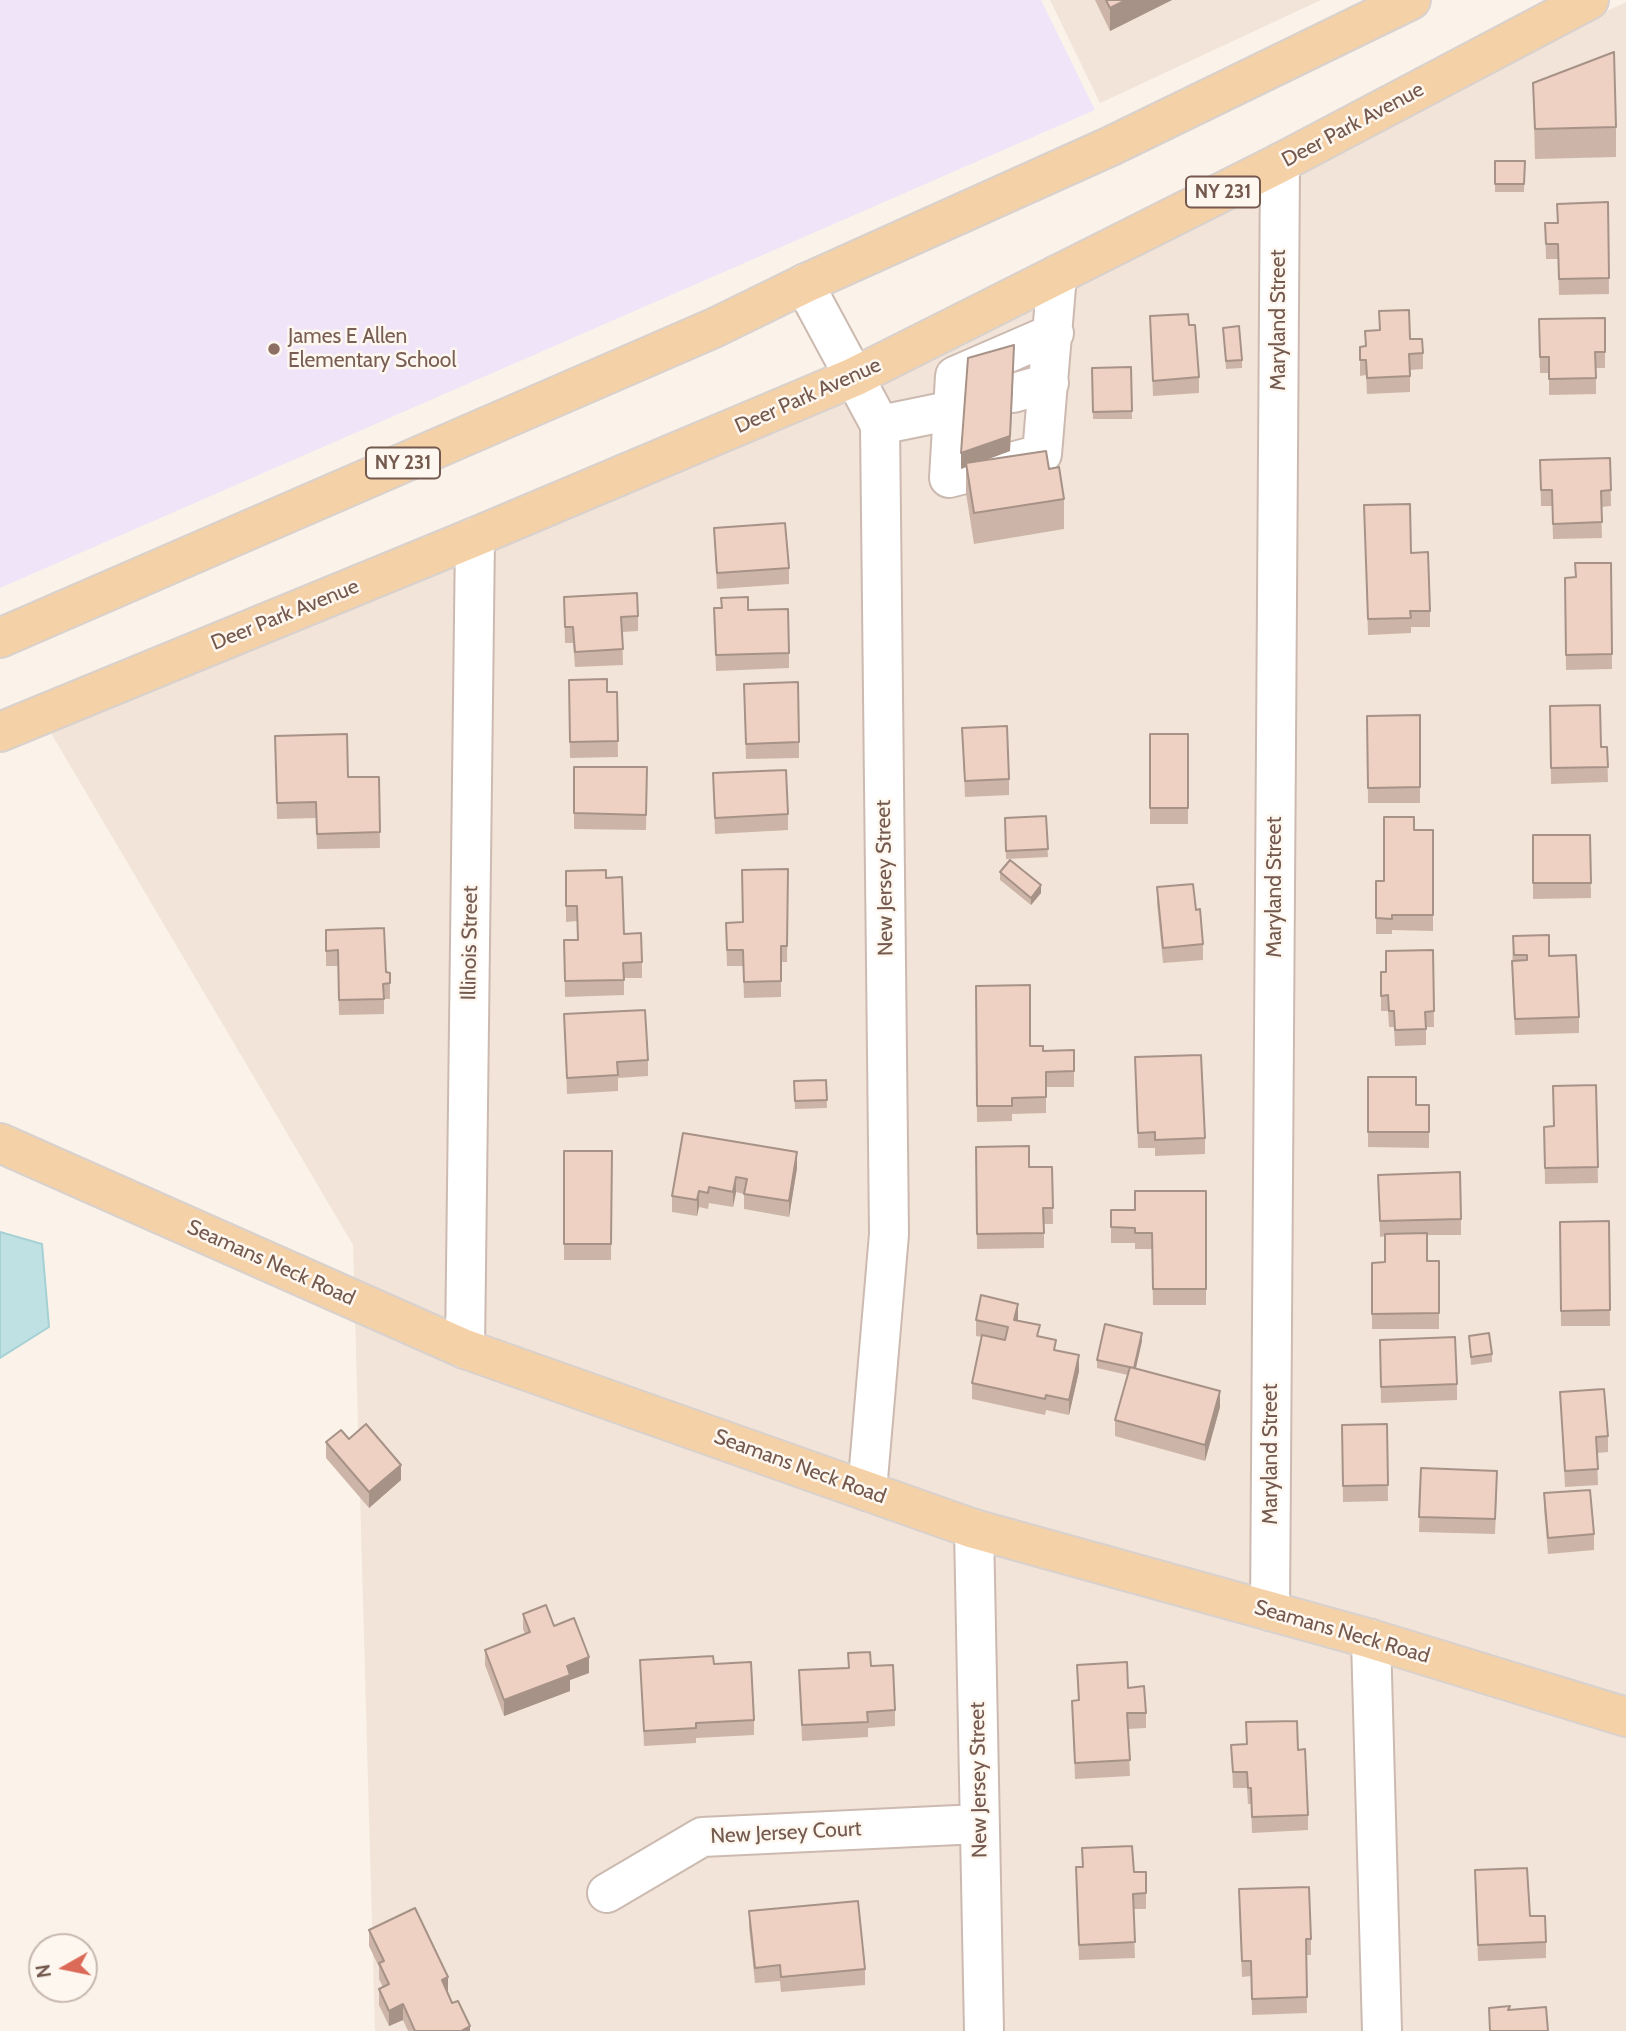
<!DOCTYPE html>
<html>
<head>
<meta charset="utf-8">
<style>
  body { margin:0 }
  #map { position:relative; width:1626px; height:2031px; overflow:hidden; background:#fbf3e9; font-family:Cabin,sans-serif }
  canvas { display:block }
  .north { position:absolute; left:28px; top:1933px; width:70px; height:70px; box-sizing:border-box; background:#fef7ef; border:2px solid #c7b8af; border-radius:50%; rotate:261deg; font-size:19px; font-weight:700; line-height:28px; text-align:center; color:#74594e }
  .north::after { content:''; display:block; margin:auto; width:24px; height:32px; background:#db6b58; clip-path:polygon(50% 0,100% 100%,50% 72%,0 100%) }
</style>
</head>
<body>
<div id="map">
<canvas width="1626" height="2031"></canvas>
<div class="north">N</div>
</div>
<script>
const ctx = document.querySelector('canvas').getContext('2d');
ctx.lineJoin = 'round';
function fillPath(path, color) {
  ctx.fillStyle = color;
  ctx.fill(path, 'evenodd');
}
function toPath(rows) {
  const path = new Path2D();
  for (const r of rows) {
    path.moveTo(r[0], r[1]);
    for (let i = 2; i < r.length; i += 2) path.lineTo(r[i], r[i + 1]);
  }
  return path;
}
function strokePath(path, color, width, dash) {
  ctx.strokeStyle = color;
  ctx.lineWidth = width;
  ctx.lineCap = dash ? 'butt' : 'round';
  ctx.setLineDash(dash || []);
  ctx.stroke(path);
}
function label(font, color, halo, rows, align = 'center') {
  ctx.font = font + ' Cabin,sans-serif';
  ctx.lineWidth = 5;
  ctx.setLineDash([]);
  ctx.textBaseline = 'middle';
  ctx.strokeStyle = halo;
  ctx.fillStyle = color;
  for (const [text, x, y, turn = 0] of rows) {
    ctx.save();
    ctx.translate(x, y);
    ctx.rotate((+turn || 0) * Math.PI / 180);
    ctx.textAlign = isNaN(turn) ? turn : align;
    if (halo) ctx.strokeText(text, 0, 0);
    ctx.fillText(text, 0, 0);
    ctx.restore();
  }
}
fillPath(toPath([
  [1050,0,1321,0,1100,103],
  [1626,2,1626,2031,375,2031,353,1245,45,723,454,555]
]), '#f2e4d8');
fillPath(toPath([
  [0,0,1041,0,1095,110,0,588]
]), '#f0e5f8');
const water = toPath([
  [0,1232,42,1244,49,1327,0,1358,0,1232]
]);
fillPath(water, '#bfe1e3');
strokePath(water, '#a6d1d4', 2);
const minor = toPath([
  [804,284,880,425,889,1234,867,1491],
  [1013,393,1049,383],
  [965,407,953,410,955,376,1054,333],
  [880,425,953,410,949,478,1042,454,1057,275],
  [465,1349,475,537],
  [974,1529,984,2031],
  [1270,1611,1280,163],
  [1371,1639,1382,2031],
  [607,1893,702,1837,979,1824]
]);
const major = toPath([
  [0,638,714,328,804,284,1111,146,1411,0],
  [0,732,475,537,854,377,1280,163,1589,0],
  [0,1143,465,1349,974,1529,1371,1639,1626,1717]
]);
strokePath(minor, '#ccbab0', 42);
strokePath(major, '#d8d1cd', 42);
strokePath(minor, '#fff', 38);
strokePath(major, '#f4d1a7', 38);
fillPath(toPath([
  [1095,0,1172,0,1110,31],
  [1533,83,1616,127,1616,157,1535,159],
  [1495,161,1525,161,1524,192,1495,192],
  [1608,202,1609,294,1559,295,1558,259,1546,259,1545,223,1557,223],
  [1379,311,1410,339,1423,353,1423,369,1410,370,1410,392,1367,394,1366,375,1360,376,1360,347,1365,346,1365,331,1379,330],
  [1150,316,1189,325,1199,377,1199,393,1153,396],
  [1605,318,1605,368,1596,368,1596,394,1549,395,1549,373,1540,373,1539,319],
  [1223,328,1242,360,1242,368,1226,369],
  [1014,360,1010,451,985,460,1049,469,1064,499,1064,529,974,544,966,493,966,467,961,469],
  [1131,367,1132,419,1093,419,1092,368],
  [1610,458,1611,506,1601,507,1602,538,1553,539,1552,506,1541,506,1540,460],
  [1364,505,1411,553,1430,611,1430,627,1411,627,1411,633,1368,635],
  [714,528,789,568,789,584,717,589],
  [1611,563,1612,669,1566,670,1565,578,1575,577],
  [564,597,638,616,638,631,622,632,623,665,575,667,573,643,565,643],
  [714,608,748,610,789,653,789,668,716,671],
  [569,680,607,692,617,692,618,757,570,758],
  [744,699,799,742,799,758,746,759],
  [1550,706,1601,747,1607,747,1608,782,1551,784],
  [1420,715,1420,803,1368,803,1367,716],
  [962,728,1009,779,1009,795,965,797],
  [1150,734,1188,734,1188,824,1150,824],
  [275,736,348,777,379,777,380,848,317,849,316,818,277,819],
  [574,767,647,767,646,830,574,829],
  [713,773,788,814,788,830,715,834],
  [1046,816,1048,857,1006,859,1005,818],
  [1414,830,1433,830,1433,931,1392,930,1392,934,1376,934,1376,881,1384,881],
  [1533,835,1590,835,1591,898,1533,899],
  [788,869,787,962,781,962,781,997,744,998,743,966,727,966,726,938,742,922],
  [566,871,606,878,624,934,642,962,642,978,624,978,624,995,565,997,564,940,577,940,577,921,566,922],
  [1000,872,1041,893,1031,905,1000,880],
  [1157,887,1196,910,1203,944,1203,960,1163,963,1157,903],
  [326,930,386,972,390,973,390,999,384,999,384,1014,339,1015,338,966,326,966],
  [1513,936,1549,956,1579,1017,1579,1033,1515,1035,1512,976],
  [1433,950,1434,1027,1426,1027,1426,1045,1395,1046,1394,1027,1389,1027,1388,1011,1381,1011,1381,972,1386,972,1386,951],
  [976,986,1030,1046,1043,1051,1074,1050,1074,1087,1046,1087,1046,1113,1012,1114,1012,1121,977,1122],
  [564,1014,648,1060,648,1076,618,1078,618,1091,567,1094],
  [1135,1057,1205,1138,1205,1154,1155,1156,1155,1148,1138,1148],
  [1368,1077,1416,1105,1429,1105,1429,1148,1368,1147],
  [826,1080,827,1108,795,1109,794,1081],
  [1596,1085,1598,1183,1545,1184,1544,1127,1553,1126],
  [683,1133,797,1168,789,1217,744,1209,744,1194,736,1192,733,1207,709,1203,708,1209,699,1207,697,1216,672,1212,672,1196],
  [976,1147,1029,1167,1052,1167,1053,1224,1044,1224,1044,1248,977,1249],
  [564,1151,612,1151,611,1260,564,1260],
  [1378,1175,1461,1219,1461,1235,1427,1235,1427,1261,1439,1261,1439,1329,1372,1329,1372,1263,1385,1262,1385,1236,1380,1237],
  [1206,1191,1206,1305,1153,1305,1152,1249,1135,1249,1135,1243,1111,1243,1111,1210,1135,1210],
  [1609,1221,1610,1326,1561,1326,1560,1222],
  [976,1320,1018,1320,1040,1337,1079,1371,1069,1415,1046,1410,1045,1415,972,1399,972,1383,982,1337,976,1336],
  [1469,1336,1492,1354,1492,1362,1471,1365],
  [1142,1341,1136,1368,1220,1407,1205,1461,1115,1436,1115,1420,1128,1375,1097,1368,1097,1360],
  [1380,1356,1457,1384,1457,1400,1381,1403],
  [1560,1392,1608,1436,1608,1452,1597,1453,1598,1485,1565,1487],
  [1387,1424,1388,1501,1343,1502,1342,1425],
  [326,1442,401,1480,369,1508,326,1458],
  [1421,1468,1497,1486,1495,1534,1419,1532],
  [1544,1493,1594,1534,1594,1550,1548,1554,1544,1509],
  [523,1614,554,1626,589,1673,570,1680,570,1691,504,1716,485,1665,485,1650,525,1634,523,1629],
  [640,1660,714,1664,754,1720,754,1735,696,1738,696,1743,644,1746],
  [1077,1665,1146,1713,1146,1728,1128,1729,1130,1776,1075,1779,1072,1701,1078,1700],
  [871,1666,895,1710,895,1726,868,1728,868,1737,802,1741,799,1670],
  [1246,1722,1298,1750,1308,1815,1308,1830,1252,1833,1251,1804,1248,1804,1247,1788,1233,1788,1231,1745,1246,1745],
  [1076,1867,1134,1872,1146,1893,1146,1909,1133,1909,1135,1958,1079,1960],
  [1475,1870,1546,1942,1546,1958,1478,1961],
  [1239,1905,1311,1939,1311,1955,1306,1955,1307,2013,1252,2015,1251,1976,1242,1977],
  [749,1911,865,1969,865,1985,781,1992,780,1981,755,1983,749,1927],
  [369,1930,448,1993,452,2003,470,2031,408,2031,403,2020,389,2026,379,2005,379,1989,383,1987,379,1979,379,1967,369,1946]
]), '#cdb4a8');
fillPath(toPath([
  [1126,0,1172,0,1110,31,1110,8],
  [1014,345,1010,451,967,467,966,463,966,467,961,469,961,453],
  [1041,885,1041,893,1031,905,1031,898],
  [797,1152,797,1168,789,1217,789,1201],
  [736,1177,736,1192,733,1207,733,1192],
  [699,1191,699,1207,697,1216,697,1200],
  [1018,1304,1018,1319,1014,1335,1014,1320],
  [1142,1333,1142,1341,1134,1376,1134,1368],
  [1079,1355,1079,1371,1069,1415,1069,1400],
  [1220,1391,1220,1407,1205,1461,1205,1445],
  [401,1465,401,1480,369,1508,369,1492],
  [589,1657,589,1673,570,1680,570,1691,504,1716,504,1700,567,1666],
  [448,1977,448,1993,442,1996,442,1980],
  [403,2004,403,2020,389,2026,389,2011],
  [470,2026,470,2031,461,2031]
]), '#a79288');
const building = toPath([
  [1106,0,1126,0,1110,8,1106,0],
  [1614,52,1616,127,1535,129,1533,83,1614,52],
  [1495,161,1525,161,1524,184,1495,184,1495,161],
  [1608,202,1609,278,1559,279,1558,244,1546,244,1545,223,1558,223,1557,204,1608,202],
  [1409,310,1410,339,1422,339,1423,353,1409,354,1410,376,1367,378,1366,360,1360,360,1360,347,1366,346,1365,331,1380,330,1379,311,1409,310],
  [1188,314,1189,325,1195,325,1199,377,1153,381,1150,316,1188,314],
  [1605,318,1605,352,1595,352,1596,378,1549,379,1549,357,1540,357,1539,319,1605,318],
  [1239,326,1242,360,1226,361,1223,328,1239,326],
  [1014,345,1010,436,961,453,968,358,1014,345],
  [1131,367,1132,411,1093,412,1092,368,1131,367],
  [1046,451,1049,469,1059,467,1064,499,974,513,966,463,1046,451],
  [1610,458,1611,490,1601,491,1602,522,1553,524,1552,490,1541,490,1540,460,1610,458],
  [1410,504,1411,553,1428,552,1430,611,1410,611,1411,618,1368,619,1364,505,1410,504],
  [785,523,789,568,717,573,714,528,785,523],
  [1575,563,1611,563,1612,654,1566,655,1565,578,1576,577,1575,563],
  [637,593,638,616,621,617,623,649,575,652,573,627,565,627,564,597,637,593],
  [748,597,748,610,788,609,789,653,716,655,714,608,722,608,721,598,748,597],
  [607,679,607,692,617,692,618,741,570,742,569,680,607,679],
  [798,682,799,742,746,744,744,684,798,682],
  [1600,705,1601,747,1607,747,1608,767,1551,768,1550,706,1600,705],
  [1420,715,1420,787,1368,788,1367,716,1420,715],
  [1007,726,1009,779,965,781,962,728,1007,726],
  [347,734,348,777,379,777,380,832,317,834,316,802,277,803,275,736,347,734],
  [1150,734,1188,734,1188,808,1150,808,1150,734],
  [574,767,647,767,646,815,574,813,574,767],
  [786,770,788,814,715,818,713,773,786,770],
  [1046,816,1048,849,1006,851,1005,818,1046,816],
  [1384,817,1414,817,1414,830,1433,830,1433,915,1392,915,1392,919,1376,918,1376,881,1384,881,1384,817],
  [1533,835,1590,835,1591,883,1533,883,1533,835],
  [1010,860,1041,885,1031,898,1000,872,1010,860],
  [788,869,787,946,781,946,781,981,744,982,743,950,727,950,726,923,743,922,742,870,788,869],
  [606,870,606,878,622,877,624,934,641,933,642,962,623,963,624,980,565,981,564,940,578,940,577,906,566,906,566,871,606,870],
  [1193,884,1196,910,1200,909,1203,944,1163,948,1157,887,1193,884],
  [384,928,386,972,390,973,390,983,383,984,384,999,339,1000,338,950,326,951,326,930,384,928],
  [1549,935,1549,956,1576,955,1579,1017,1515,1019,1512,961,1527,960,1527,955,1514,955,1513,936,1549,935],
  [1433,950,1434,1011,1425,1012,1426,1029,1395,1030,1394,1011,1389,1011,1388,995,1381,996,1381,972,1386,972,1386,951,1433,950],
  [1030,985,1030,1046,1043,1046,1043,1051,1074,1050,1074,1071,1046,1072,1046,1097,1012,1098,1012,1106,977,1106,976,986,1030,985],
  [645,1010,648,1060,617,1062,618,1075,567,1078,564,1014,645,1010],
  [1201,1055,1205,1138,1155,1140,1155,1132,1138,1133,1135,1057,1201,1055],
  [1368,1077,1416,1077,1416,1105,1429,1105,1429,1132,1368,1132,1368,1077],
  [826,1080,827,1100,795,1101,794,1081,826,1080],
  [1596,1085,1598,1167,1545,1168,1544,1127,1554,1126,1553,1086,1596,1085],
  [683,1133,797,1152,789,1201,744,1194,747,1179,736,1177,733,1192,709,1187,708,1193,699,1191,697,1200,672,1196,683,1133],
  [1029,1146,1029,1167,1052,1167,1053,1208,1043,1208,1044,1233,977,1234,976,1147,1029,1146],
  [564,1151,612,1151,611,1244,564,1244,564,1151],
  [1460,1172,1461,1219,1380,1221,1378,1175,1460,1172],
  [1135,1191,1206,1191,1206,1289,1153,1289,1152,1233,1135,1233,1135,1228,1111,1227,1111,1210,1135,1210,1135,1191],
  [1609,1221,1610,1310,1561,1311,1560,1222,1609,1221],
  [1427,1233,1427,1261,1439,1261,1439,1313,1372,1314,1372,1263,1385,1262,1385,1234,1427,1233],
  [981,1295,1018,1304,1014,1320,1040,1325,1037,1336,1056,1340,1054,1350,1079,1355,1069,1400,1046,1395,1045,1399,972,1383,982,1335,1005,1340,1008,1327,976,1320,981,1295],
  [1105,1324,1142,1333,1134,1368,1097,1360,1105,1324],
  [1489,1333,1492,1354,1471,1357,1469,1336,1489,1333],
  [1455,1337,1457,1384,1381,1387,1380,1340,1455,1337],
  [1130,1367,1220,1391,1205,1445,1115,1420,1130,1367],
  [1604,1389,1608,1436,1596,1437,1598,1469,1565,1471,1560,1392,1604,1389],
  [366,1424,401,1465,369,1492,326,1442,341,1430,349,1439,366,1424],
  [1387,1424,1388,1485,1343,1486,1342,1425,1387,1424],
  [1421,1468,1497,1471,1495,1519,1419,1517,1421,1468],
  [1590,1490,1594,1534,1548,1538,1544,1493,1590,1490],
  [546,1605,554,1626,574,1618,589,1657,567,1666,570,1675,504,1700,485,1650,530,1632,523,1614,546,1605],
  [870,1652,871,1666,893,1665,895,1710,867,1712,868,1722,802,1725,799,1670,849,1668,848,1653,870,1652],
  [713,1656,714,1664,751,1662,754,1720,696,1723,696,1728,644,1731,640,1660,713,1656],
  [1127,1662,1128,1688,1144,1686,1146,1713,1127,1713,1130,1760,1075,1763,1072,1701,1079,1700,1077,1665,1127,1662],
  [1297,1721,1298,1750,1305,1749,1308,1815,1252,1817,1251,1788,1248,1788,1247,1772,1233,1772,1231,1745,1247,1744,1246,1722,1297,1721],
  [1132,1846,1134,1872,1146,1872,1146,1893,1133,1894,1135,1942,1079,1945,1076,1867,1083,1867,1082,1848,1132,1846],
  [1527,1868,1530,1916,1545,1916,1546,1942,1478,1945,1475,1870,1527,1868],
  [1309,1887,1311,1939,1306,1939,1307,1997,1252,1999,1251,1961,1242,1961,1239,1889,1309,1887],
  [858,1901,865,1969,781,1977,780,1965,755,1968,749,1911,858,1901],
  [415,1908,448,1977,442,1980,452,2003,458,2001,470,2026,461,2031,415,2031,403,2004,389,2011,379,1989,389,1984,379,1963,384,1961,369,1930,415,1908],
  [1510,2006,1508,2010,1546,2007,1548,2031,1490,2031,1489,2008,1510,2006]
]);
fillPath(building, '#eed1c3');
strokePath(building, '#a79288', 2);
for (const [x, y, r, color] of [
  [274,349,7,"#8d6e63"]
]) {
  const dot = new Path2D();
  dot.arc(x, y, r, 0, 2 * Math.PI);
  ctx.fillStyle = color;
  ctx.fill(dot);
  strokePath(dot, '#fef7ef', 2.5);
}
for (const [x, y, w] of [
  [1223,192,74],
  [403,463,74]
]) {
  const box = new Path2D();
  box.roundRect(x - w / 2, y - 15.5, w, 31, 5);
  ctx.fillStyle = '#fef7ef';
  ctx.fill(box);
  strokePath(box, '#74594e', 2);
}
label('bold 19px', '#74594e', null, [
  ["NY 231",1223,192],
  ["NY 231",403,463]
]);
label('21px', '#74594e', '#fef7ef', [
  ["Deer Park Avenue",1353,125,-28],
  ["Maryland Street",1279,320,-90],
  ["Deer Park Avenue",808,396,-24],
  ["Deer Park Avenue",285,615,-22],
  ["New Jersey Street",885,878,-91],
  ["Maryland Street",1275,887,-90],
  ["Illinois Street",470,943,-89],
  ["Seamans Neck Road",271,1263,24],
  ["Maryland Street",1271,1454,-90],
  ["Seamans Neck Road",800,1467,20],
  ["Seamans Neck Road",1342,1632,16],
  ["New Jersey Street",979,1780,-91],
  ["New Jersey Court",786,1833,-3]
]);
label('21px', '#785e54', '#fef7ef', [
  ["James E Allen",288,337],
  ["Elementary School",288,361]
], 'left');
</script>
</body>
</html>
